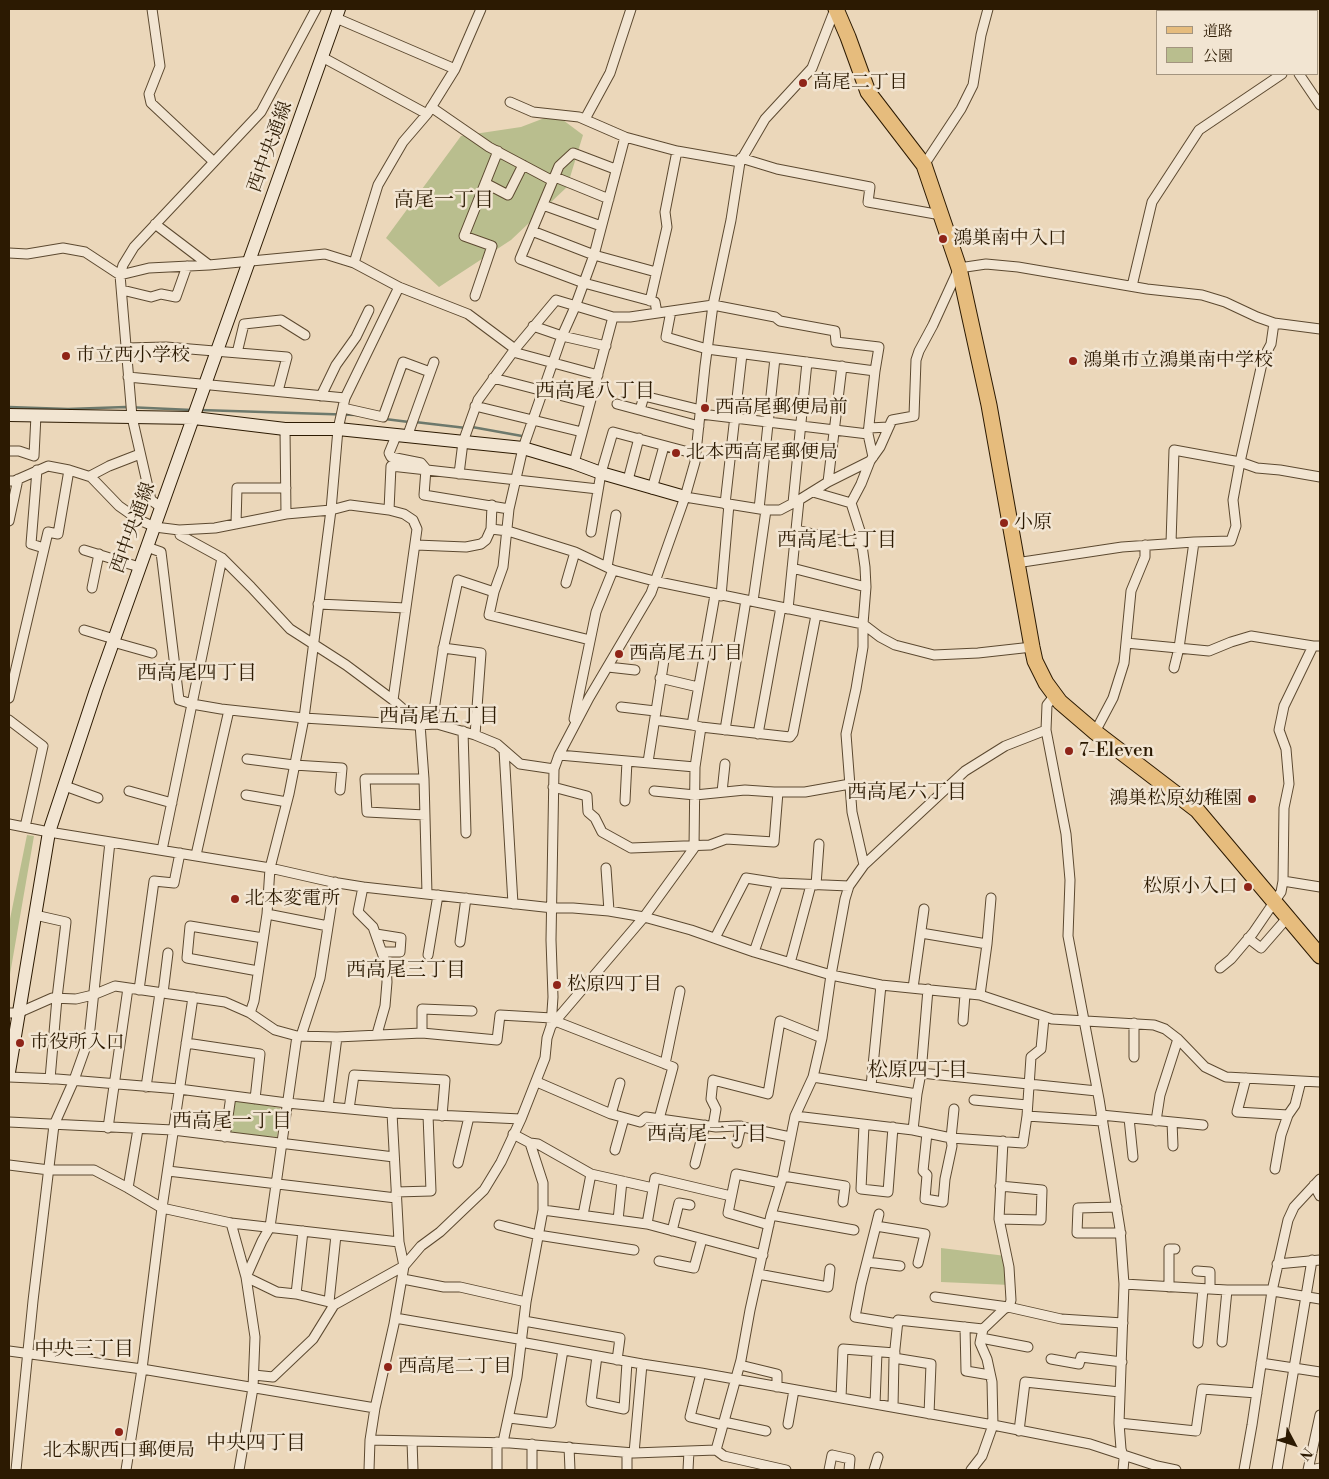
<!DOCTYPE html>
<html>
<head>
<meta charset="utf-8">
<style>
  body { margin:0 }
  #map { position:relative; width:1329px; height:1479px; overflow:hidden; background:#ebd7ba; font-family:"Libre Bodoni","Noto Serif JP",serif }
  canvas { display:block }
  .frame { position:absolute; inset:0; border:10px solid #2c1a02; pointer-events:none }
  .legend { position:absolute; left:1156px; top:10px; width:162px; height:65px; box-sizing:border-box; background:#f2e5d2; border:1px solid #a3947f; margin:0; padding:6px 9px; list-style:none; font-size:15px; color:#2c1a02 }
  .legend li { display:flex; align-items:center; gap:10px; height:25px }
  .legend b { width:25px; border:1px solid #a3947f }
  .north { position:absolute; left:1269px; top:1419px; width:50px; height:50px; -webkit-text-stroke:4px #f2e5d2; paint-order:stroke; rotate:130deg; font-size:14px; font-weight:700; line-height:20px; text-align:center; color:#2c1a02 }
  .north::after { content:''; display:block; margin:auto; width:18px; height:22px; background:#2c1a02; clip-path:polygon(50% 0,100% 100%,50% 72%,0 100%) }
</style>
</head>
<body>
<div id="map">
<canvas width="1329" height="1479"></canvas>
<div class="frame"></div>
<ul class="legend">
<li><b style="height:6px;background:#e6bc7d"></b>道路</li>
<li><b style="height:14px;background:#b9be8e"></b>公園</li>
</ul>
<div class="north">N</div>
</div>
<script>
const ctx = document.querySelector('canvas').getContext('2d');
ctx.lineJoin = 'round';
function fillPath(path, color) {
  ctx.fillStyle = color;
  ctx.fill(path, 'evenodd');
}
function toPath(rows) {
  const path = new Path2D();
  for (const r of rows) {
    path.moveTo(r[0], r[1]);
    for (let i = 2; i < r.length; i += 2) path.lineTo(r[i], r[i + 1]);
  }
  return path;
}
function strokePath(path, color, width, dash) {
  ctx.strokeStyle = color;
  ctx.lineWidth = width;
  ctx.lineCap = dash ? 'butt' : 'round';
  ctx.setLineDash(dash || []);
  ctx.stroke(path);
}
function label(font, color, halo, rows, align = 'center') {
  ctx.font = font + ' "Libre Bodoni","Noto Serif JP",serif';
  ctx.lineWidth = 5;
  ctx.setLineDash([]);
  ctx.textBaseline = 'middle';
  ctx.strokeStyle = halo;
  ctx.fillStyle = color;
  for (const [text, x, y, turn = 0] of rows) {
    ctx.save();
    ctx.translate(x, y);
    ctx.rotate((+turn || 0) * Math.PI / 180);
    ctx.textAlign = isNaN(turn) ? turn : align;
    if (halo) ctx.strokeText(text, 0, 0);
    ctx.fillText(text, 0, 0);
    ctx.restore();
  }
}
fillPath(toPath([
  [555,114,583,135,567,187,511,240,439,287,386,238,461,136,521,127],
  [27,835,34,836,9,980,9,924],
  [235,1100,280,1108,277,1137,228,1133],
  [941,1248,1006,1256,1010,1285,941,1282]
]), '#b9be8e');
strokePath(toPath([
  [9,407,68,409,126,407,192,410],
  [200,410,357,415],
  [385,419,409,422],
  [415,422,466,428],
  [472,427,522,436]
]), '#6d796c', 2.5);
const street = toPath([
  [152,9,160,66,149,94,151,103,214,162],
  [1255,9,1257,11],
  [336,18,455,69],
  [322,57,427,114],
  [1299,74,1320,105],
  [510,102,533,112,579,117,625,137,677,151,740,162],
  [431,107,489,147,553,181],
  [585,119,610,73,631,9],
  [741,158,777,169,870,187,868,202,941,215],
  [924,165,961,109,973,85,981,35,988,9],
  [615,169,573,153,559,166,520,259,584,283,655,302,657,313],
  [555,177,609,199],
  [485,183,508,195,523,165],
  [543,205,601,226],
  [155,224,209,265],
  [532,231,594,255,656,272],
  [9,253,27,254,63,248,85,252,120,275,149,268,209,265,325,254,354,263,399,287,468,314,515,349],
  [354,263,378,185,403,142,427,114,455,69,481,9],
  [1132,286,1152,202,1199,130,1282,74],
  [122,290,151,297,161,294,176,297,187,266],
  [475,296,492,246,464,236,498,151],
  [650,301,667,227,665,212,677,151],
  [671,311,666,337,707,349,875,371,868,434,873,457],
  [533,326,562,336,606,346],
  [127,348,166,347,287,357,278,391],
  [513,352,598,375],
  [237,353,244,324,281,320,305,335],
  [128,377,345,398],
  [493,378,590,403],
  [321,396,336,365,356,337,369,310],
  [617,404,699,426],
  [475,406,582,432],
  [343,408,383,417,403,362,430,372],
  [640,410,644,396,701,410],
  [701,414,868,434],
  [869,428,889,427],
  [285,429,286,514],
  [396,436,389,453,391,457,421,463,426,469,424,495,509,509,523,448,562,336,575,307,594,255,625,137],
  [407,437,434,362],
  [9,451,19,451,34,456,36,415],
  [574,463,613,317],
  [37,470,31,544,44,548],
  [459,474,463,442,478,400,515,349,556,300,613,317,630,317,713,305,775,317,780,321,835,331,836,342,879,347,875,371],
  [90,476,109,466,140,454],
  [628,480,639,438],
  [9,481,14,481,48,466,69,470,91,477,119,506,139,520,155,527,179,530,215,528,286,514,331,510,350,505,389,510,404,514,413,520,417,529,393,700],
  [828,482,842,366],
  [652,489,664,446],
  [813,492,851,503],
  [685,497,766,510,780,510,799,500,828,482,870,461],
  [793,503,807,362],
  [725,504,742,354],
  [162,508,151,500,132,417,120,275,123,265,134,247,261,112,316,9],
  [509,509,503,567,494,592,489,615,590,640],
  [759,509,775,358],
  [389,510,391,466,598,489],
  [9,521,18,479],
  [236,524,237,488,286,488],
  [491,529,508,531,575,552,613,570,654,581,863,624,880,637,895,645,934,655,978,653,1032,647],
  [179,530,180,535,222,558,251,587,290,629,346,665,393,700,420,724,424,779,427,894],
  [796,530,862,545],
  [591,532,601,473,613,432,696,454],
  [1171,543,1174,450,1240,462,1257,468,1280,470,1320,477],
  [416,545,466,547,481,544,486,540,491,529,492,505],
  [147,547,161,552,179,700,192,704,222,558],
  [84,550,139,567],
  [1016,563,1122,547,1194,542,1231,541,1236,526,1233,500,1240,462,1263,359,1271,344,1274,323],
  [607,567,616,515],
  [792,568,866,587],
  [566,583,575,552],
  [92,588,99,554],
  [715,595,692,725,701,727,790,737,793,733,816,615],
  [721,596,729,504],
  [753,601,766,510],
  [318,604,406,608],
  [788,609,799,500],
  [84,630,114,639],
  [113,642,152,653],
  [1126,643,1209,651,1231,642,1251,636,1313,646,1320,646],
  [443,648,481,653,475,735],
  [608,667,635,670],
  [1174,668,1179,648,1194,542],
  [660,678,698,687],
  [1055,695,1047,705,1046,730,1066,834,1070,880,1068,936,1099,1099,1120,1229,1124,1284,1119,1423,1121,1449,1124,1459,1123,1470],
  [9,698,48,532,58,534,69,470],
  [621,707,655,711],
  [574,719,596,612,613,570],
  [9,720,43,746,25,827],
  [655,720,692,725],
  [432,724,443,650,458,580,494,592],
  [725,730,746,600],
  [463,731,466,833],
  [1095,732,1113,698,1124,663,1131,591,1145,557,1145,545],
  [758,734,781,607],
  [504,750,513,904],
  [559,755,695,767,701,727],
  [247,759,294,765,342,768,340,790],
  [648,762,664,660],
  [424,779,365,779,367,812,425,815],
  [65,786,98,798],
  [553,787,587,796,588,812,595,818,602,832,631,848,710,845,726,839,774,842,778,792],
  [129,791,172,803],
  [654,791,695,795,745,790,774,792,805,792,850,784],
  [722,792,725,764],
  [246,795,287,802],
  [625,801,627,761],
  [9,824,49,832,270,868,332,882,363,887,553,908,573,908,609,911,644,917,691,930,754,952,831,975,881,985,980,995,1052,1019,1154,1025,1165,1029,1178,1039,1205,1067,1226,1077,1320,1082],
  [162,850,192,704,221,709,304,718,416,725,437,724,475,735,497,744,520,764,554,769],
  [196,855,229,710],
  [864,865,852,812,846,734,856,689,863,647,863,624,866,587,865,567,860,531,851,503,861,484,870,461,880,447,892,420,914,416,916,360,919,351,933,325,959,268,986,264,1018,267,1147,289,1202,295,1225,302,1257,317,1274,323,1320,329],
  [606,868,609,911],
  [1283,881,1320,887],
  [816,885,819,844],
  [363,887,358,912,373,927,386,964,387,982,385,1006,377,1034],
  [267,914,328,926],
  [35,915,66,922,57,998,50,1079],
  [921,933,987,944],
  [376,934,401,938,400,952,382,952],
  [715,938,746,878,778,883,849,886],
  [1248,938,1261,948,1288,917],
  [460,942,466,898],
  [754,952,778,883],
  [428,955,438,895],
  [790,963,811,885],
  [1220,968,1231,959,1253,933,1281,892,1283,881,1284,808,1289,784,1286,749,1279,730,1284,706,1313,646],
  [258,971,187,958,190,926,263,938],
  [913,988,924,909],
  [139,990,154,881,174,883,180,853],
  [163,993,168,953],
  [980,995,987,944,991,898],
  [9,1013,18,1013,52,998,76,999,93,995,115,986,225,1002,250,1013,275,1030,297,1036,337,1037,422,1033,497,1040,500,1015,552,1018],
  [250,1013,254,1001,267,914,270,868,289,794,304,718,331,510,338,429,345,398,399,287],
  [555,1021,673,1067,659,1119],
  [963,1021,965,994],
  [551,1026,644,917,694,848,695,767],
  [422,1033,422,1009,472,1011],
  [301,1036,320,978,335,882],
  [186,1043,260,1054,255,1099],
  [1134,1057,1134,1023],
  [665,1064,680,991],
  [921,1073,928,989],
  [9,1077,57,1079,179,1089,287,1103,392,1113,521,1119],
  [813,1077,917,1094,921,1073,1097,1091],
  [1246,1078,1237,1112,1288,1115,1295,1105,1301,1081],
  [537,1082,611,1114,640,1122,646,1117,716,1127,738,1126,790,1137],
  [871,1086,881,985],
  [146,1087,160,993],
  [974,1100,1027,1105],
  [328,1107,337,1037],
  [349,1109,354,1075,445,1080,442,1116],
  [611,1114,620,1083],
  [1101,1115,1203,1125],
  [795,1116,913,1130,951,1138,1023,1143,1027,1116,1031,1057,1041,1049,1044,1018],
  [1027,1116,1102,1121],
  [1129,1118,1133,1157],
  [1156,1121,1160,1095,1178,1039],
  [9,1122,173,1130,394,1157],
  [1172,1122,1173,1146],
  [864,1125,861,1189,888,1192,893,1127],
  [713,1126,716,1109,711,1099,713,1080,768,1094,780,1021,822,1038],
  [108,1128,128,988],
  [913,1130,917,1094],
  [927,1133,923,1171,927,1175,925,1199,943,1202,945,1179,952,1146,951,1138,954,1109],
  [225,1137,231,1096],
  [530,1143,538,1144,591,1174,653,1188],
  [737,1143,741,1126],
  [615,1150,624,1118],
  [458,1163,469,1117],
  [695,1164,705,1125],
  [9,1165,49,1170,94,1170,128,1188,162,1208,231,1223,399,1242],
  [1275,1169,1281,1135,1288,1115],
  [168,1171,396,1198],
  [783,1176,845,1186,843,1202],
  [1314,1185,1320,1196],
  [128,1188,138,1129],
  [396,1192,431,1191,428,1115],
  [1117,1207,1078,1208,1077,1233,1121,1233],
  [543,1210,647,1224,763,1255],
  [879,1214,861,1285,855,1317,898,1324],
  [583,1215,591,1174],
  [771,1215,854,1230],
  [999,1219,1041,1220,1042,1190,1000,1186],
  [618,1220,622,1181],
  [231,1223,246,1277,255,1337,253,1388,239,1470],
  [647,1224,655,1178,731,1196],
  [499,1225,538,1235,634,1250],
  [769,1225,728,1213,736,1174,781,1183],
  [876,1226,925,1234,918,1263],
  [672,1231,679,1203,690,1205],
  [659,1261,694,1268,702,1239],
  [867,1262,900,1266],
  [1277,1264,1320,1260],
  [1197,1271,1210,1272,1210,1289],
  [758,1274,828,1287,830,1269],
  [246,1277,277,1292,296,1294,329,1302,334,1305,404,1266,421,1246,440,1232,484,1190,501,1162,521,1119,545,1058,547,1038,551,1026,553,997,551,940,554,769,559,755,589,698,651,593,685,497,695,462,705,366,713,305,731,220,740,162,765,119,812,68,835,9],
  [246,1277,262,1241,270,1227,297,1036],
  [403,1279,444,1287,460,1287,526,1302],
  [1124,1284,1227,1290,1267,1290,1320,1299],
  [1169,1287,1169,1249,1175,1249],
  [296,1294,303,1231],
  [935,1297,1008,1307,1010,1304,1011,1300,1009,1267,999,1219,1003,1141],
  [329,1302,336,1235],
  [395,1318,518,1339,526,1343,642,1364,701,1373,993,1425,1090,1444,1157,1466,1176,1470],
  [524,1321,620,1338,617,1360],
  [965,1327,966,1371,990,1375],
  [981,1338,1028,1347],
  [1222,1342,1227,1290],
  [1198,1343,1203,1289],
  [9,1351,142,1369,375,1408],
  [597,1356,591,1402,624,1409,627,1362],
  [894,1358,931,1364,929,1414],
  [1051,1359,1079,1364,1081,1357,1122,1362],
  [1261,1363,1320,1372],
  [740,1365,777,1374,777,1387],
  [701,1373,690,1417,723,1425],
  [254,1375,273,1377,313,1339,334,1305],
  [841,1398,843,1349,895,1353],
  [875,1404,877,1352],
  [893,1407,894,1358,898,1320,983,1329],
  [509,1418,551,1423,563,1350],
  [724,1422,766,1431],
  [1119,1423,1196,1431,1202,1389,1257,1393],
  [788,1424,794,1390],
  [1019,1431,1025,1382,1120,1392],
  [370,1440,510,1443,634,1453,716,1450,724,1456,786,1470],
  [412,1441,413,1470],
  [497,1442,497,1470],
  [503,1442,517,1377,526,1302,543,1210,543,1183,530,1143,513,1134],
  [532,1444,532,1470],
  [569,1447,570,1470],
  [716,1450,741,1360,750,1310,771,1215,783,1176,795,1116,813,1077,822,1038,831,975,845,899,849,886,864,865,965,771,1005,746,1046,730],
  [634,1453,642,1364],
  [16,1470,33,1301,54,1125,74,1080,89,1038,110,842],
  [126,1470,142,1369,162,1208,193,997],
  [369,1470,370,1440,375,1408,394,1324,404,1266,399,1242,392,1113],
  [627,1470,627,1453],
  [688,1470,689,1451],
  [829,1470,832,1455,850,1459,849,1470],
  [874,1470,878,1457],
  [971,1470,982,1456,993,1425,992,1382,987,1359,980,1343,983,1329,1004,1309,1008,1307,1061,1319,1123,1323],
  [1244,1470,1252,1425,1272,1291,1288,1220,1294,1207,1320,1179],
  [1277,1470,1312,1260],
  [1308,1470,1320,1415],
  [1311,1470,1320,1468]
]);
const secondary = toPath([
  [9,415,194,418,285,429,338,429,523,448,574,463,601,473,685,497],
  [9,1072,49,832,96,690,339,9]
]);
const primary = toPath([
  [836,9,848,37,868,92,924,165,959,268,989,405,1032,647,1035,661,1046,683,1060,702,1095,732,1197,810,1320,956]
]);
strokePath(street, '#5c4930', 11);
strokePath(secondary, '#2c1a02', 14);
strokePath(primary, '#2c1a02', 17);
strokePath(street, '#f2e5d2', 9);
strokePath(secondary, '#f2e5d2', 12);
strokePath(primary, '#e6bc7d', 15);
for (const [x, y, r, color] of [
  [803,83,5,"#8f2418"],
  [943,239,5,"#8f2418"],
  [66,356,5,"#8f2418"],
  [1073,361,5,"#8f2418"],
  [705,408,5,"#8f2418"],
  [676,453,5,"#8f2418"],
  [1004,523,5,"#8f2418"],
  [619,654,5,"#8f2418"],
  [1069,751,5,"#8f2418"],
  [1252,799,5,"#8f2418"],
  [1248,887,5,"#8f2418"],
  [235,899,5,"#8f2418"],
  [557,985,5,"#8f2418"],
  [20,1043,5,"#8f2418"],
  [388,1367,5,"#8f2418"],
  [119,1432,5,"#8f2418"]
]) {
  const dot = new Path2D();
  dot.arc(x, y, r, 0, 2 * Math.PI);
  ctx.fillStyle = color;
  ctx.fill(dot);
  strokePath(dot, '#f2e5d2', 2);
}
label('19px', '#2c1a02', '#f2e5d2', [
  ["高尾二丁目",813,83],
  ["鴻巣南中入口",953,239],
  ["市立西小学校",76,356],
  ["鴻巣市立鴻巣南中学校",1083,361],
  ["西高尾郵便局前",715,408],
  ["北本西高尾郵便局",686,453],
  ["小原",1014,523],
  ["西高尾五丁目",629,654],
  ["7-Eleven",1079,751],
  ["鴻巣松原幼稚園",1242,799,"right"],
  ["松原小入口",1238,887,"right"],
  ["北本変電所",245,899],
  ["松原四丁目",567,985],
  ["市役所入口",30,1043],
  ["西高尾二丁目",398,1367],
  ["北本駅西口郵便局",119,1451,"center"]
], 'left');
label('19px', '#2c1a02', '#f2e5d2', [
  ["西中央通線",271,147,-70],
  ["西中央通線",134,528,-70]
]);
label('20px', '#2c1a02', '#f2e5d2', [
  ["高尾一丁目",444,201],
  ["西高尾八丁目",595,392],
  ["西高尾七丁目",837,541],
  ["西高尾四丁目",197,674],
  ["西高尾五丁目",439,717],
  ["西高尾六丁目",907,793],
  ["西高尾三丁目",406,971],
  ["松原四丁目",918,1071],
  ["西高尾一丁目",232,1122],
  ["西高尾二丁目",707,1135],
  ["中央三丁目",84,1350],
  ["中央四丁目",256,1444]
]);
</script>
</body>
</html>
